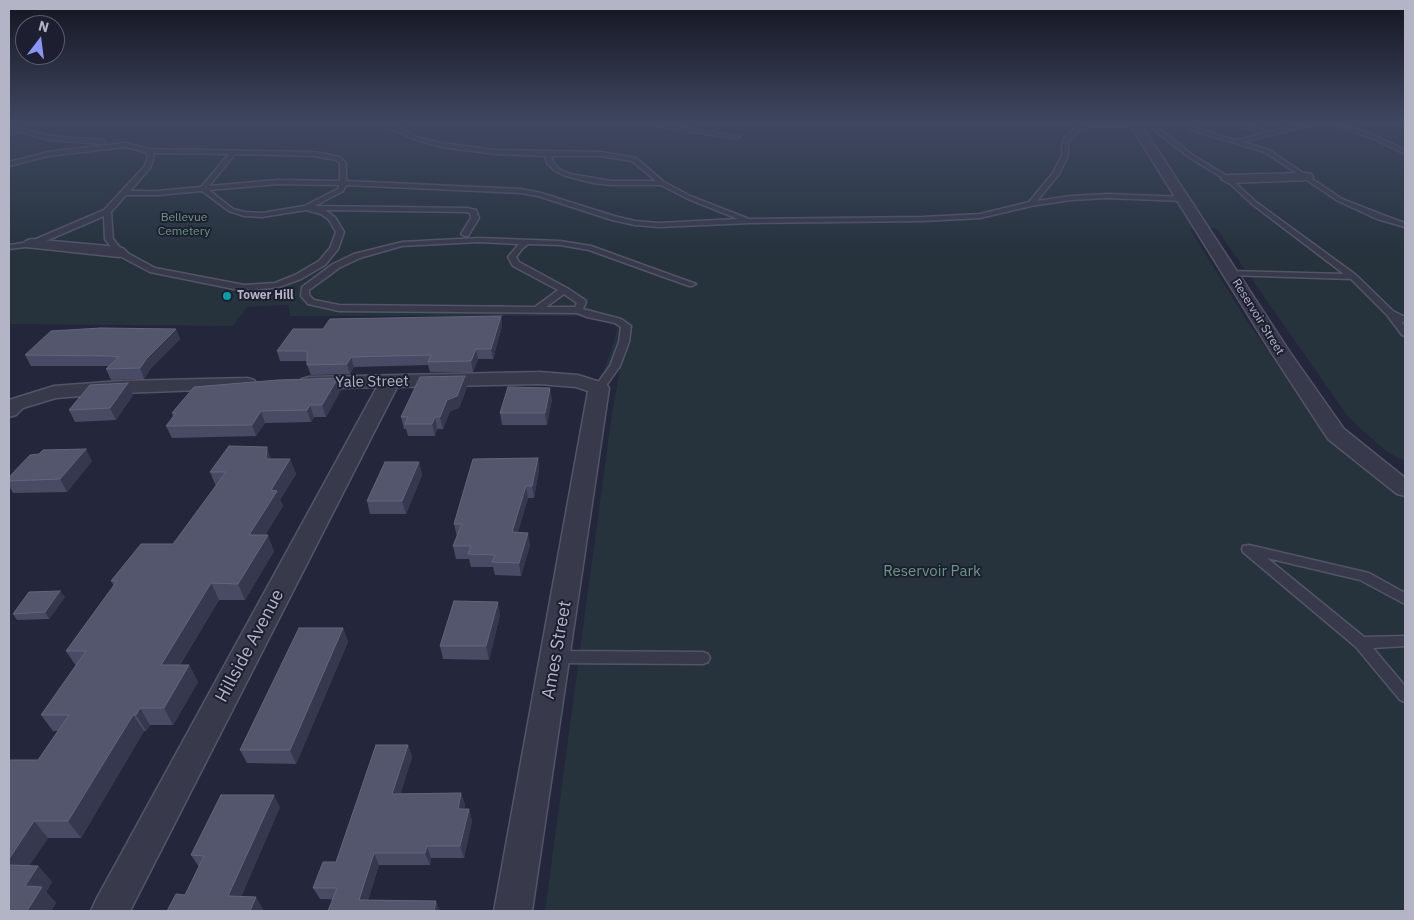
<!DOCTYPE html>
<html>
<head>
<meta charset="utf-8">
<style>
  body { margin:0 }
  #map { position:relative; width:1414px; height:920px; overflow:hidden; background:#24273c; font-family:"IBM Plex Sans",sans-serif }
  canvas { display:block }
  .frame { position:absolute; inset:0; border:10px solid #b3b5c7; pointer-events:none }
  .north { position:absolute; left:15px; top:15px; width:50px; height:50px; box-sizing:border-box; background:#1d1f31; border:1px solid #595b6d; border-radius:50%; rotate:15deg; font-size:14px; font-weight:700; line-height:20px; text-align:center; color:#b3b5c7 }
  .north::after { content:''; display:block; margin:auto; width:18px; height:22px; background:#8b95f5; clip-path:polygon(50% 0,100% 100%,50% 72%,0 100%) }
</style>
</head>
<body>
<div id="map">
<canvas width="1414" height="920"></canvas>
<div class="frame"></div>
<div class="north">N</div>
</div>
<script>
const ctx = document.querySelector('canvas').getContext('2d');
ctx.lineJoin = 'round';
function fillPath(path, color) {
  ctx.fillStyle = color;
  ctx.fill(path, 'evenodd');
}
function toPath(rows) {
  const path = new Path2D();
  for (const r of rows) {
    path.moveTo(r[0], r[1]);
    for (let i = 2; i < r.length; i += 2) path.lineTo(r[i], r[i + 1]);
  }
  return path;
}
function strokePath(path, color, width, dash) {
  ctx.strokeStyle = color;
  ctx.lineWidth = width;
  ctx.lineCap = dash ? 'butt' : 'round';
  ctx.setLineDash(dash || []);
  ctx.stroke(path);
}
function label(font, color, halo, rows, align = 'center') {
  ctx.font = font + ' "IBM Plex Sans",sans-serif';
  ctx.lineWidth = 4;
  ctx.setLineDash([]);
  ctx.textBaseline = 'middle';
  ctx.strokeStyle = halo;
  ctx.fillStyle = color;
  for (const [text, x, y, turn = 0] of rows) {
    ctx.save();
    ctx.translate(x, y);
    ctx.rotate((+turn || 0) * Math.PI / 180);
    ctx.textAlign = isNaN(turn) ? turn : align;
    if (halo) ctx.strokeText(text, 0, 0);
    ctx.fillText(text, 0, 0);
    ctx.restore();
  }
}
fillPath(toPath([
  [9,123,1405,123,1405,461,1387,452,1349,418,1216,228,1190,229,1247,321,1316,421,1351,453,1405,498,1405,911,545,911,612,413,620,370,604,370,614,342,617,328,611,322,592,317,573,316,290,316,288,305,247,307,233,326,9,324]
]), '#26333d');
const lane = toPath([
  [386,123,392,123,417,137,441,143,496,150,601,152,636,158,664,182,690,196,749,219,923,217,980,214,1029,202,1053,173,1062,155,1062,145,1065,137,1077,127,1088,123,1137,123,1135,126,1092,126,1081,129,1071,138,1068,145,1068,155,1059,174,1037,201,1071,196,1107,194,1184,197,1187,199,1184,201,1107,198,1071,200,1031,206,980,218,923,221,750,223,659,227,635,225,612,220,538,196,521,193,346,185,343,191,315,206,467,208,476,210,479,218,468,236,465,236,461,234,471,218,470,213,466,212,325,210,335,217,344,232,338,249,325,265,301,279,279,287,244,291,150,272,116,254,105,239,104,216,34,246,9,249,9,245,29,242,104,210,144,167,148,157,146,152,125,147,48,156,9,166,9,162,48,152,125,143,149,149,315,152,340,157,346,163,346,181,521,189,541,193,614,216,635,221,659,223,738,219,686,198,661,185,611,185,593,183,566,176,555,171,547,163,545,156,496,154,441,147,413,139,390,128,386,123],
  [153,153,229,154,201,187,158,191,130,191,150,168,154,157,153,153],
  [235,154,315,156,336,160,340,163,340,181,278,180,209,186,235,154],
  [551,156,601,156,632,161,656,181,611,181,570,174,559,169,553,162,551,156],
  [278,184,339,185,338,189,304,206,262,213,245,212,233,209,209,190,278,184],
  [202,191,229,211,244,216,262,217,306,210,321,214,329,220,336,232,330,248,319,261,295,275,275,283,244,285,155,268,122,250,113,239,111,212,126,195,158,195,202,191],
  [637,123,654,123,740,137,737,139,637,123],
  [1145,123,1152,123,1194,156,1230,178,1256,202,1356,275,1393,311,1405,317,1405,323,1401,321,1405,327,1405,336,1402,335,1387,315,1351,279,1227,275,1226,273,1230,271,1344,274,1252,204,1226,180,1190,158,1145,123],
  [1181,123,1189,123,1198,129,1235,140,1263,134,1230,123,1240,123,1269,132,1308,123,1320,123,1242,142,1269,150,1342,199,1383,215,1405,223,1405,227,1377,219,1338,201,1265,152,1194,131,1181,123],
  [1326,123,1336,123,1376,136,1405,150,1405,154,1372,138,1326,123],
  [20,128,49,136,103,140,106,142,103,144,49,140,20,132,9,135,9,131,20,128],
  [478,238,560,241,591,246,696,284,692,286,689,286,589,250,560,245,528,244,522,249,516,257,519,262,567,288,585,300,586,302,583,309,621,319,631,326,629,342,620,366,603,390,599,391,594,388,610,366,619,342,621,327,615,323,587,317,577,313,339,311,308,304,301,296,302,287,333,264,354,254,402,242,478,238],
  [478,242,519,244,508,257,513,266,558,290,535,307,339,305,314,300,309,295,309,290,316,285,339,268,360,258,402,246,478,242],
  [564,294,577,303,575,307,546,307,564,294],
  [1249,545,1369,573,1405,593,1405,604,1360,580,1267,558,1364,637,1405,636,1405,646,1373,648,1405,686,1405,702,1400,700,1356,647,1243,552,1242,549,1243,546,1249,545],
  [556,651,703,652,708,654,710,658,708,662,703,664,556,663,551,661,549,657,551,653,556,651]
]);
const street = toPath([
  [1129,123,1140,123,1291,354,1344,429,1405,478,1405,496,1397,494,1328,439,1273,355,1129,123],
  [1306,173,1311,174,1313,177,1311,180,1228,183,1221,179,1228,175,1306,173],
  [31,239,119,247,124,249,127,252,124,255,119,257,26,247,23,244,26,241,31,239],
  [539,372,578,375,606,384,609,388,532,911,494,911,588,391,576,387,539,384,397,387,130,911,91,911,97,898,377,387,309,389,302,387,299,383,302,379,309,377,539,372],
  [247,378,254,380,257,384,254,388,121,393,56,398,23,408,16,415,9,417,9,400,54,386,121,381,247,378]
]);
strokePath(lane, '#535567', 3);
strokePath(street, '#535567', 3);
fillPath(lane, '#383a4c');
fillPath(street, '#383a4c');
fillPath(toPath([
  [501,316,502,326,493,359,478,359,473,372,430,372,428,365,354,367,350,374,311,375,307,365,307,361,280,361,277,351,323,329],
  [176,329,180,339,151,368,144,379,111,380,106,369,109,366,31,366,25,355],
  [338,378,341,390,326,417,314,417,311,422,265,423,256,436,172,438,166,426,173,417,172,413],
  [467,387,459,408,450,411,443,429,437,429,435,436,408,436,406,429,404,429,401,417],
  [133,395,116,420,75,422,69,410],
  [552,399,547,425,502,425,500,413],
  [538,458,539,470,534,498,528,498,518,532,530,545,521,576,495,575,493,567,471,567,469,559,456,559,453,546,457,537,454,524],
  [271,459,290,459,296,474,280,500,283,506,265,535,274,551,245,600,219,600,180,665,189,665,198,682,173,725,150,725,146,731,144,731,81,838,48,838,29,866,38,866,52,882,46,892,56,903,51,911,9,911,38,760,58,731,53,731,41,715,76,666,66,651,114,586,111,581,173,544,216,486,210,472],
  [92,461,67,492,13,493,9,486,9,477],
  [419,462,422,475,406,514,370,514,367,501],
  [65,597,49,619,17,620,13,614],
  [500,615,489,660,443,659,440,646],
  [343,628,348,642,296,764,247,763,240,750],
  [408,745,412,757,400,794,461,793,465,805,464,809,469,809,472,821,464,858,431,858,430,865,379,865,368,900,320,899,313,888,336,862],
  [280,807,241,897,263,909,185,895,199,867,191,855]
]), '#484b63');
fillPath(toPath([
  [501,316,502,326,493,359,491,349],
  [176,329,180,339,151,368,144,379,140,368,147,358],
  [476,349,478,359,473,372,471,361],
  [351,357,354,367,350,374,347,364],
  [465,376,467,387,459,408,450,411,443,429,440,417,447,400],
  [338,378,341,390,326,417,322,405],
  [128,383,133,395,116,420,110,408],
  [550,388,552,399,547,425,545,413],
  [310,405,314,417,311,422,307,410],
  [261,411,265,423,256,436,252,425],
  [435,417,437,429,435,436,432,424],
  [267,447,272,462,266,459],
  [86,449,92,461,67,492,60,479],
  [538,458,539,470,534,498,532,486],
  [290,459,296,474,280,500,283,506,256,551,249,535,271,490],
  [419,462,422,475,406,514,402,501],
  [526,486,528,498,514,545,512,532],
  [528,533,530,545,521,576,519,563],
  [268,535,274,551,245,600,238,584],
  [211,583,219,600,170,681,161,665],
  [60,591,65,597,49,619,45,612],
  [498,602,500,615,489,660,486,646],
  [343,628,348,642,296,764,290,750],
  [189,665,198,682,173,725,164,708],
  [140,708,150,725,146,731,136,715],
  [133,715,144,731,81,838,68,821],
  [408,745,412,757,397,806,392,794],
  [461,793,465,805,461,820,458,809],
  [274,795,280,807,236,908,228,896],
  [469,809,472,821,464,858,460,846],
  [34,821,48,838,19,881,9,870,9,859],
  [427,846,431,858,430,865,425,853],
  [374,853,379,865,364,911,359,900],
  [38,866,52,882,46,892,56,903,51,911,27,911,25,886],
  [256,897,263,909,262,911,250,911],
  [436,901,440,911,434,911]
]), '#35384f');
const building = toPath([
  [501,316,491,349,476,349,471,361,428,362,431,355,351,357,347,364,307,365,307,351,277,351,293,329,323,329,330,319,501,316],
  [101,328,176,329,147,358,140,368,106,369,119,357,110,356,25,355,51,331,101,328],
  [465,376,457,396,447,400,440,417,435,417,432,424,405,424,408,417,401,417,420,377,465,376],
  [338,378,322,405,310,405,307,410,261,411,252,425,166,426,176,413,172,413,194,387,278,380,338,378],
  [128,383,110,408,69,410,90,385,128,383],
  [508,387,550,388,545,413,500,413,508,387],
  [229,446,267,447,266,459,290,459,271,490,277,491,249,535,268,535,238,584,211,583,161,665,189,665,164,708,140,708,136,715,133,715,68,821,34,821,9,859,9,760,38,760,69,715,41,715,86,651,66,651,117,581,111,581,141,544,173,544,226,472,210,472,229,446],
  [86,449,60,479,9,481,9,477,30,455,39,454,43,450,86,449],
  [538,458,532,486,526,486,512,532,528,533,519,563,492,562,495,555,468,554,471,546,453,546,462,524,454,524,473,459,538,458],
  [385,462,419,462,402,501,367,501,385,462],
  [60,591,45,612,13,614,29,592,60,591],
  [454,601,498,602,486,646,440,646,454,601],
  [299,628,343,628,290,750,240,750,299,628],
  [376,745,408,745,392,794,461,793,458,809,469,809,460,846,427,846,425,853,374,853,359,900,436,901,434,911,328,911,337,888,313,888,323,862,336,862,376,745],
  [221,795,274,795,228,896,256,897,250,911,167,911,176,894,185,895,204,856,191,855,221,795],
  [9,865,38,866,25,886,42,887,27,911,9,911,9,865]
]);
fillPath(building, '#54566e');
strokePath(building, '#62657c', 1);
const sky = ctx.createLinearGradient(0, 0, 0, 252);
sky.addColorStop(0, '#141521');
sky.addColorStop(0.49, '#3f4761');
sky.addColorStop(1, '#3f476100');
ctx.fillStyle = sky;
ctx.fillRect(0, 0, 1414, 252);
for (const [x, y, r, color] of [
  [227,296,5,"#0f9aa8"]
]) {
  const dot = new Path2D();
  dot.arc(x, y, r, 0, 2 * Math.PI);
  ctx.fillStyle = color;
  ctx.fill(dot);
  strokePath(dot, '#1d1f31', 2);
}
label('12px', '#6b9882', '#1d1f31', [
  ["Bellevue",184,218],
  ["Cemetery",184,232]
]);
label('bold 12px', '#b3b5c7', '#1d1f31', [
  ["Tower Hill",237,296]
], 'left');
label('12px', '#b3b5c7', '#1d1f31', [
  ["Reservoir Street",1258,317,58]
]);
label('15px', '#b3b5c7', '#1d1f31', [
  ["Yale Street",372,382,-1]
]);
label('15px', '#6b9882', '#1d1f31', [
  ["Reservoir Park",932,572]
]);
label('18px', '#b3b5c7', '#1d1f31', [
  ["Hillside Avenue",250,646,-62],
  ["Ames Street",557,650,-80]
]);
</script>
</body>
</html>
